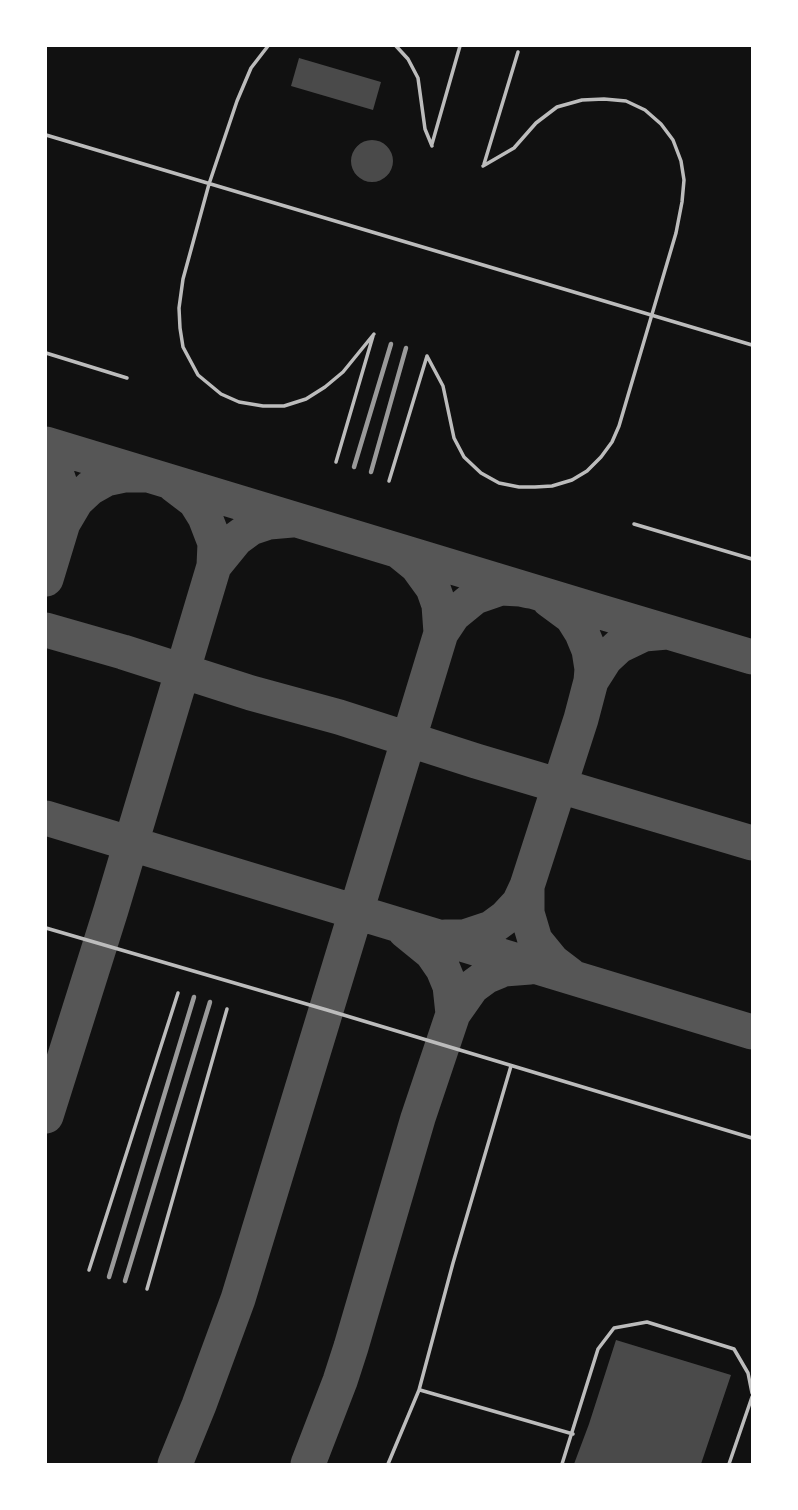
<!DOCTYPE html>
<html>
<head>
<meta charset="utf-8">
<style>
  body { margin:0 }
  #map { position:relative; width:798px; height:1510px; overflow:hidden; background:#111; font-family:"DM Sans",sans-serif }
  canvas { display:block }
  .frame { position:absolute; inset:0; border:47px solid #fff; pointer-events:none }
</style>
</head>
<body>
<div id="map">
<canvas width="798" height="1510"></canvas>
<div class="frame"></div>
</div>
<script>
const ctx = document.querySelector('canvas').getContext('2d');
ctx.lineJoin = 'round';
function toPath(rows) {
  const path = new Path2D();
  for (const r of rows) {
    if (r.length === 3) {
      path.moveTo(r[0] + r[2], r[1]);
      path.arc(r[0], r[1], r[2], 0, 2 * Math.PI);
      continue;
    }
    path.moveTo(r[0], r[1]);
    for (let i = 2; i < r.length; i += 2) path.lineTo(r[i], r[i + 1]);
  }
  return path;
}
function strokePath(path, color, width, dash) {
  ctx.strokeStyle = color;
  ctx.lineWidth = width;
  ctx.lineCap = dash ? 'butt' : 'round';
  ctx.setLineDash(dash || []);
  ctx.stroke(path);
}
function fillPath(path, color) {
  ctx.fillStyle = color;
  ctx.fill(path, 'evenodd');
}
strokePath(toPath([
  [46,444,601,612,752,657],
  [46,457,56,472,62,490,64,499,63,523],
  [401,553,417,566,433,588,439,605,441,633],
  [214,566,236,539,251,528,269,522,292,520],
  [46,579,63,523,76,501,90,488,106,479,125,475,143,475],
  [46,630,123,652,251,693,339,717,476,761,752,843],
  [591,681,605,659,619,646,644,634,667,632],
  [46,818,752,1032],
  [527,886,527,913,535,940,553,962,570,975],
  [405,931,432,953,443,969,450,986,453,1014],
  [445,937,464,937,491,928,506,917,519,903,527,886,581,719,591,681,592,669,589,650,582,633,572,617,549,600],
  [46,1116,111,910,214,566,215,543,205,517,195,501,174,485],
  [175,1464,199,1405,238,1299,441,633,453,615,475,597,501,588,520,589,529,591],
  [308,1464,340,1381,351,1347,418,1118,453,1014,472,987,487,976,504,969,530,967]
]), '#565656', 35);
fillPath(toPath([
  [299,58,381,82,373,110,291,86],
  [372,161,21],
  [616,1340,731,1375,701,1464,574,1464,589,1424]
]), '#4a4a4a');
strokePath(toPath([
  [268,46,251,68,237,101,209,184,183,279,179,308,180,328,183,347,198,375,221,394,239,402,263,406,284,406,306,399,325,387,343,372,374,334],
  [396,46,408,59,418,78,425,129,432,146],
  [46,135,752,345],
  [432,144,460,46],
  [484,164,518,52],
  [46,353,127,378],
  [427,356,443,386,454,438,464,457,481,473,499,483,519,487,535,487,552,486,572,480,587,471,601,457,612,442,619,426,676,233,682,202,684,180,681,161,673,140,661,124,645,110,626,101,604,99,582,100,557,107,536,123,514,148,483,166],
  [336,462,373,336],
  [389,481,427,356],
  [634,524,752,559],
  [46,928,327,1010,752,1138],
  [89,1270,178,993],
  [147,1289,227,1009],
  [420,1390,573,1434],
  [388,1464,419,1390,453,1263,511,1066],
  [562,1464,598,1349,614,1328,647,1322,734,1349,748,1373,752,1393],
  [729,1464,752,1397]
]), '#bcbcbc', 3.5);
strokePath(toPath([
  [354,467,391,344],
  [371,472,406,348],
  [109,1277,194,997],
  [125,1281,210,1002]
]), '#9a9a9a', 4.5);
</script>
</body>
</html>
